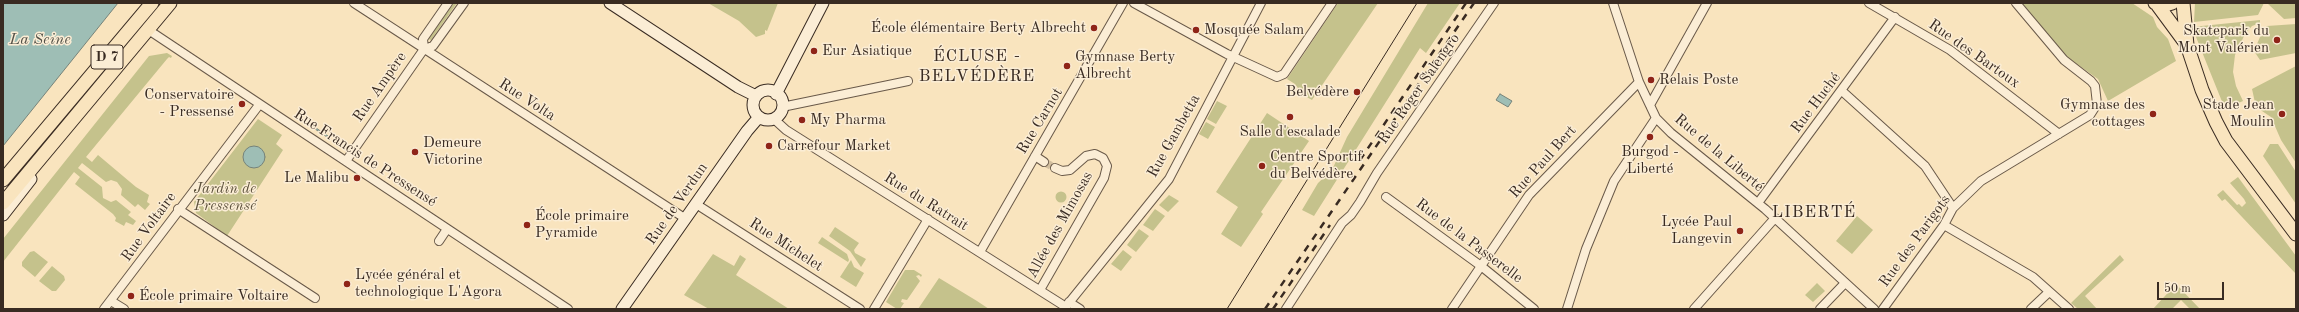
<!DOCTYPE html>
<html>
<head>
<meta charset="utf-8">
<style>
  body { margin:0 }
  #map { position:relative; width:2299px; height:312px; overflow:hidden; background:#f9e4be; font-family:"Old Standard TT",serif }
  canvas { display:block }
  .frame { position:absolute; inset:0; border:4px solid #392b22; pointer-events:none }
  .scale { position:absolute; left:2157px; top:282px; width:67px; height:18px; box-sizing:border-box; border:2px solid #392b22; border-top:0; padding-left:5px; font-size:12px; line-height:14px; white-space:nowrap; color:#392b22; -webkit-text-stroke:3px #fbedd5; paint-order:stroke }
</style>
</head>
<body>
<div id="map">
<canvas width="2299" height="312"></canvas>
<div class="frame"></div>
<div class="scale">50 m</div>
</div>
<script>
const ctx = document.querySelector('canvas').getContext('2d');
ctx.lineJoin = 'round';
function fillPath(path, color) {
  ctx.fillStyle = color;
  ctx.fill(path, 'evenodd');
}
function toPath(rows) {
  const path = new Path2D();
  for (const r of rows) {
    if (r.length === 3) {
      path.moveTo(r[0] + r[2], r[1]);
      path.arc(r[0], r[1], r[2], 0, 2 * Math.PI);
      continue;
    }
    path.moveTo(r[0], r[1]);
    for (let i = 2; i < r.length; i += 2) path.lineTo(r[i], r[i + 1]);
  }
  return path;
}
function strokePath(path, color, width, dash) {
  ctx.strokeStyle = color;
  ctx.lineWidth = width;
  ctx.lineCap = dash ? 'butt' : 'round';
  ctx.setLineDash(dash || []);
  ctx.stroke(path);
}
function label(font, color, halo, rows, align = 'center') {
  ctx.font = font + ' "Old Standard TT",serif';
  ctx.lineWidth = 3;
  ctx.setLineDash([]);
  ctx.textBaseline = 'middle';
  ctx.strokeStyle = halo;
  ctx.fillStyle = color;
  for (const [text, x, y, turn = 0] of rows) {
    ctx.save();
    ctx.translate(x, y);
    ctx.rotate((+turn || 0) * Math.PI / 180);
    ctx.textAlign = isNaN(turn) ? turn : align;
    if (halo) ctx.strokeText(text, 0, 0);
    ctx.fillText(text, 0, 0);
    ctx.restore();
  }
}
fillPath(toPath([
  [454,3,457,3,431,40,428,39],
  [708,3,778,3,767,31,765,30,765,34,756,37,739,21],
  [1338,3,1378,3,1312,100,1303,95,1295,84,1287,79],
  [1428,3,1460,3,1426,53,1420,48,1314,216,1302,210,1318,183,1332,170,1347,137],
  [2022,3,2132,3,2153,17,2157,27,2168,39,2176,61,2108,101,2098,79,2067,57],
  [2195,3,2264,3,2258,15,2194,22],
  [2267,3,2296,3,2296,18,2284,19],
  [2260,20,2260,23,2252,26,2245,34,2235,55,2233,72,2236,86,2243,101,2225,109,2192,27],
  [2296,24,2296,53,2260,60,2254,51,2263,30,2267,26],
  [167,53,172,56,171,58,169,57,167,59,86,157,92,162,98,155,136,187,149,195,147,202,150,204,145,210,138,204,135,207,121,195,122,189,117,182,111,180,106,182,82,163,78,168,102,187,103,198,111,202,116,200,131,212,128,215,136,221,133,225,126,222,124,226,115,221,116,218,113,214,75,184,80,177,74,172,3,262,3,239,149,56],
  [2296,66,2296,163,2281,140,2271,117,2256,107,2252,89],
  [1217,101,1227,106,1216,124,1207,119],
  [1267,113,1309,141,1261,212,1263,214,1241,247,1221,234,1238,207,1216,192],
  [258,119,282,135,276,144,283,150,227,236,196,213,194,202],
  [1206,122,1215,127,1208,139,1199,134],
  [2270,144,2278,144,2296,172,2296,204,2263,156],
  [2238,177,2296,256,2296,274,2225,199,2222,201,2217,195,2223,190,2237,205,2239,204,2242,207,2246,203,2244,199,2230,183],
  [1061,197,5.5],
  [1169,195,1179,201,1168,212,1159,205],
  [1155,209,1165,216,1153,231,1143,225],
  [1857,216,1873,230,1852,254,1836,241],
  [835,227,859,243,854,250,855,253,866,259,861,267,850,251,829,236],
  [1139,229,1149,236,1136,252,1127,245],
  [822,237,847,254,849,260,848,262,818,243],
  [1123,250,1132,257,1121,271,1111,264],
  [34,251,48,262,35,277,22,266,22,262,30,252],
  [713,254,734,266,740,255,746,259,736,275,789,309,709,309,684,295],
  [2120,255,2124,260,2085,296,2097,309,2078,309,2071,303],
  [851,260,854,267,864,273,856,287,840,277],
  [52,266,64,276,65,280,56,291,52,291,39,281],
  [905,270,914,270,922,275,921,277,919,275,916,276,920,281,907,300,902,299,901,302,904,303,900,309,897,309,886,302],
  [939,278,977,301,989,309,918,309],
  [1817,283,1825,291,1813,302,1805,295],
  [2176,284,2200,309,2190,309,2181,300,2172,309,2153,309]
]), '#c5c28c');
const water = toPath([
  [3,3,118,3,3,146,3,3],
  [1500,94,1512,101,1508,107,1496,100,1500,94],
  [307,122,331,138,330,139,306,123,307,122],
  [254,157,11]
]);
fillPath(water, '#9ebeb5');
strokePath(water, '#76837a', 1);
strokePath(toPath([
  [1044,162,1055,168]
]), '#d3bf9f', 8, [8, 4]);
const street = toPath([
  [354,3,686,219],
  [1134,3,1227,54,1277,77,1284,74,1332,3],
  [1613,3,1639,82,1656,118,1671,133,1765,209,1874,309],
  [1869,3,1950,50,2059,134],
  [147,29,568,309],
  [424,49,423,39,448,3],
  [1842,91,1925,166,1953,208],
  [1650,105,1707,3],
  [782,107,908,81],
  [774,119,786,130,1066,307],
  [1035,156,1044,162],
  [346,161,424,49,433,46,464,3],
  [1386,197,1481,266,1534,309],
  [1758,203,1895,17],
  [696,204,860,309],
  [178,209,315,298],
  [1944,225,2033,277,2069,309],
  [439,241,447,229],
  [980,252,1123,3],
  [1040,290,1104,178,1107,166,1103,158,1095,154,1086,156,1070,170,1062,171,1055,168],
  [111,301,124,309],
  [1069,302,1080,309],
  [104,309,259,105],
  [874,309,928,219],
  [1064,309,1169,179,1261,3],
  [1286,309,1342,223,1351,215,1360,202,1377,173,1494,3],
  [1452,309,1529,195,1639,82],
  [1567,309,1586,249,1614,181,1656,118],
  [1694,309,1775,218],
  [1820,309,1845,283],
  [1883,309,1944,225,1953,208,1981,181,2090,115,2097,104,2095,86,2091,81,2064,60,2016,3],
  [2031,309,2049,292]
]);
const secondary = toPath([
  [610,3,738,87,756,96],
  [768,105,15],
  [776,94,823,3],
  [3,215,31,179],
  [622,309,747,131,759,117]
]);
const primary = toPath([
  [2155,3,2165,5,2172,3],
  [2156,3,2187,45],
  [2183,3,2187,45,2202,90,2216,122,2226,141,2296,234],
  [3,180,152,3],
  [3,203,170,3]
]);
strokePath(street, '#695949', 10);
strokePath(secondary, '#392b22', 13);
strokePath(primary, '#392b22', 15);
strokePath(street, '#fbedd5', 8);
strokePath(secondary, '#fbedd5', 11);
strokePath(primary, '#f9e4be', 13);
strokePath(toPath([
  [1227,309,1417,3]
]), '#392b22', 1);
strokePath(toPath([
  [1360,160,1466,3],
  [1265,309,1474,3],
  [1273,309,1330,225]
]), '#392b22', 2.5, [7, 7]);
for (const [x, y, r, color] of [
  [1094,28,4,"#8f2418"],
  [1196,30,4,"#8f2418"],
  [2277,40,4,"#8f2418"],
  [814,51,4,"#8f2418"],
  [1067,66,4,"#8f2418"],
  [1651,80,4,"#8f2418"],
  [1357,92,4,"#8f2418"],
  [242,104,4,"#8f2418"],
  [2153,114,4,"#8f2418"],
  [2282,114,4,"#8f2418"],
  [1290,117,4,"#8f2418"],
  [802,120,4,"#8f2418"],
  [1650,137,4,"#8f2418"],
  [769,146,4,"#8f2418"],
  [415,152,4,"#8f2418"],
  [1262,166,4,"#8f2418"],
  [357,178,4,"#8f2418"],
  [527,225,4,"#8f2418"],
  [1740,231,4,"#8f2418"],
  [347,284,4,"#8f2418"],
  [131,296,4,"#8f2418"]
]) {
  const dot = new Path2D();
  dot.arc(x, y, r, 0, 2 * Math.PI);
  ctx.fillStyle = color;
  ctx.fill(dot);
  strokePath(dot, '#fbedd5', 1.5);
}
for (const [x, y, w] of [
  [107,57,32]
]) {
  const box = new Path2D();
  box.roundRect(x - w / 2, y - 12, w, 24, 3);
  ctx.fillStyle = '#fbedd5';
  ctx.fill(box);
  strokePath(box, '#392b22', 1);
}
label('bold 14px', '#392b22', null, [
  ["D 7",107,57]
]);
label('15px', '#392b22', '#fbedd5', [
  ["École élémentaire Berty Albrecht",1086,28,"right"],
  ["Mosquée Salam",1204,30],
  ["Skatepark du",2269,31,"right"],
  ["Mont Valérien",2269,48,"right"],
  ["Eur Asiatique",822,51],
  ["Gymnase Berty",1075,57],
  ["Albrecht",1075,74],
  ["Relais Poste",1659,80],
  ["Belvédère",1349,92,"right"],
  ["Conservatoire",234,95,"right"],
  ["- Pressensé",234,112,"right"],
  ["Gymnase des",2145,105,"right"],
  ["cottages",2145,122,"right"],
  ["Stade Jean",2274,105,"right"],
  ["Moulin",2274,122,"right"],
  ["My Pharma",810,120],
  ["Salle d'escalade",1290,132,"center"],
  ["Demeure",423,143],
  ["Victorine",423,160],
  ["Carrefour Market",777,146],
  ["Burgod -",1650,152,"center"],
  ["Liberté",1650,169,"center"],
  ["Centre Sportif",1270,157],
  ["du Belvédère",1270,174],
  ["Le Malibu",349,178,"right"],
  ["École primaire",535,216],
  ["Pyramide",535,233],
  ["Lycée Paul",1732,222,"right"],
  ["Langevin",1732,239,"right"],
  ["Lycée général et",355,275],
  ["technologique L'Agora",355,292],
  ["École primaire Voltaire",139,296]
], 'left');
label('15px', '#392b22', '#fbedd5', [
  ["Rue des Bartoux",1974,54,35],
  ["Rue Ampère",380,87,-55],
  ["Rue Roger Salengro",1419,89,-55],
  ["Rue Volta",527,100,33],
  ["Rue Huché",1816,103,-53],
  ["Rue Carnot",1040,121,-59],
  ["Rue Gambetta",1174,136,-61],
  ["Rue de la Liberté",1719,153,40],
  ["Rue Francis de Pressensé",365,158,33],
  ["Rue Paul Bert",1543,162,-48],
  ["Rue du Ratrait",926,202,32],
  ["Rue de Verdun",677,204,-55],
  ["Allée des Mimosas",1060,225,-61],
  ["Rue Voltaire",149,227,-54],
  ["Rue de la Passerelle",1469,241,37],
  ["Rue des Parigots",1915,241,-54],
  ["Rue Michelet",786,245,33]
]);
label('italic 15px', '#5c513c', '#fbedd5', [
  ["Jardin de",225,189],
  ["Pressensé",225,206]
]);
label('italic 16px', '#525047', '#fbedd5', [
  ["La Seine",40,40]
]);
ctx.letterSpacing = '1px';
label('17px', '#392b22', '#fbedd5', [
  ["ÉCLUSE -",977,57],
  ["BELVÉDÈRE",977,77],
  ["LIBERTÉ",1814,213]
]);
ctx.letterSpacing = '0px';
</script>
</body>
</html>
